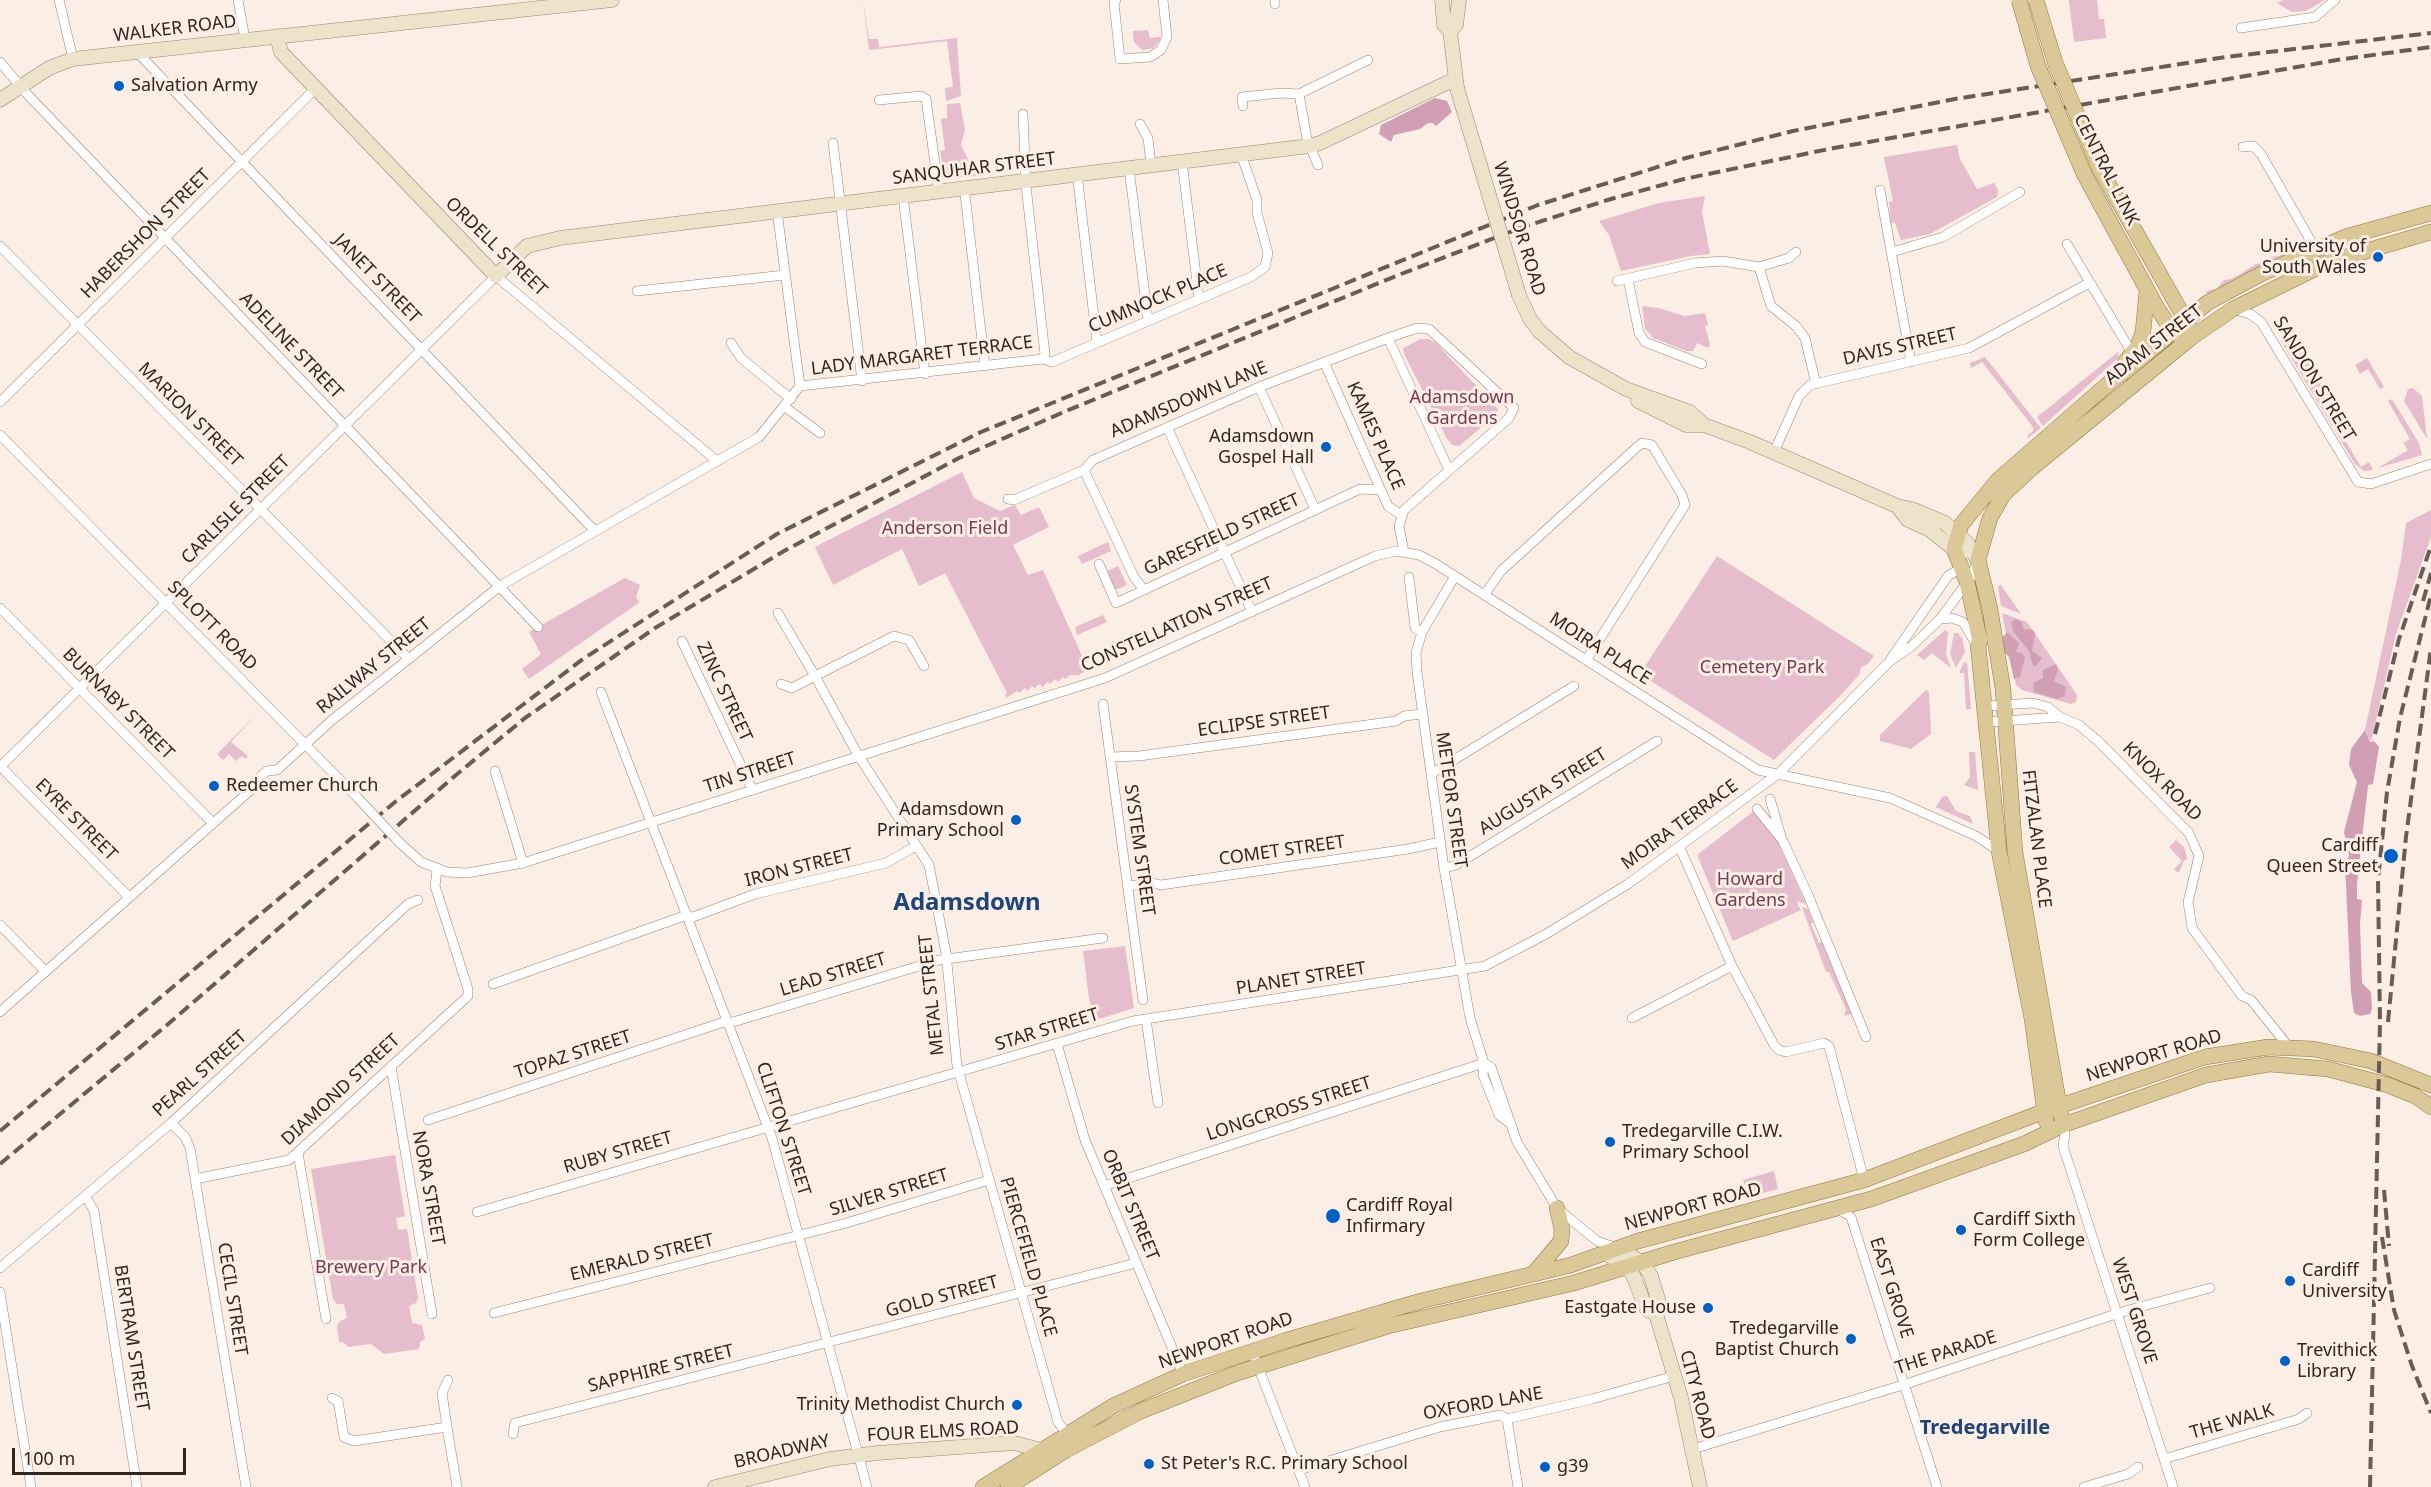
<!DOCTYPE html>
<html>
<head>
<meta charset="utf-8">
<style>
  body { margin:0 }
  #map { position:relative; width:2431px; height:1487px; overflow:hidden; background:#fbeee5; font-family:"Noto Sans",sans-serif }
  canvas { display:block }
  .scale { position:absolute; left:12px; top:1448px; width:174px; height:27px; box-sizing:border-box; border:3px solid #31251c; border-top:0; padding-left:8px; font-size:18px; line-height:21px; white-space:nowrap; color:#31251c; -webkit-text-stroke:4px #fbeee5; paint-order:stroke }
</style>
</head>
<body>
<div id="map">
<canvas width="2431" height="1487"></canvas>
<div class="scale">100 m</div>
</div>
<script>
const ctx = document.querySelector('canvas').getContext('2d');
ctx.lineJoin = 'round';
function fillPath(path, color) {
  ctx.fillStyle = color;
  ctx.fill(path, 'evenodd');
}
function toPath(rows) {
  const path = new Path2D();
  for (const r of rows) {
    path.moveTo(r[0], r[1]);
    for (let i = 2; i < r.length; i += 2) path.lineTo(r[i], r[i + 1]);
  }
  return path;
}
function strokePath(path, color, width, dash) {
  ctx.strokeStyle = color;
  ctx.lineWidth = width;
  ctx.lineCap = dash ? 'butt' : 'round';
  ctx.setLineDash(dash || []);
  ctx.stroke(path);
}
function label(font, color, halo, rows, align = 'center') {
  ctx.font = font + ' "Noto Sans",sans-serif';
  ctx.lineWidth = 6;
  ctx.setLineDash([]);
  ctx.textBaseline = 'middle';
  ctx.strokeStyle = halo;
  ctx.fillStyle = color;
  for (const [text, x, y, turn = 0] of rows) {
    ctx.save();
    ctx.translate(x, y);
    ctx.rotate((+turn || 0) * Math.PI / 180);
    ctx.textAlign = isNaN(turn) ? turn : align;
    if (halo) ctx.strokeText(text, 0, 0);
    ctx.fillText(text, 0, 0);
    ctx.restore();
  }
}
fillPath(toPath([
  [863,0,869,39,878,39,879,47,957,38,961,96,946,101,945,88,953,87,947,41,869,50],
  [2069,0,2097,0,2099,19,2104,19,2106,38,2074,42],
  [2283,0,2325,0,2306,11,2292,12,2277,3],
  [1148,30,1150,38,1161,37,1160,40,1154,48,1142,50,1134,42,1133,31],
  [960,103,965,130,961,145,976,176,950,177,944,173,940,151,945,150,941,119,947,118,947,104],
  [1957,145,1960,159,1977,189,1994,183,1998,190,1997,197,1930,234,1901,240,1895,223,1891,223,1889,202,1893,201,1884,157],
  [1705,196,1702,212,1710,254,1691,256,1621,271,1609,235,1599,221,1659,203],
  [2287,249,2292,252,2207,294,2206,291,2216,289,2224,280,2232,279,2256,264,2264,263,2270,257,2279,256],
  [1642,306,1659,308,1684,316,1705,313,1708,325,1705,326,1710,345,1708,348,1697,343,1693,351,1686,351,1653,338,1645,328],
  [2282,317,2328,396,2321,400,2361,467,2369,462,2373,470,2364,471,2355,464,2281,341,2284,339],
  [1421,339,1429,339,1436,343,1498,409,1497,414,1459,446,1452,445,1447,439,1404,354,1403,348],
  [2118,352,2118,358,2043,426,2037,417],
  [1985,357,2041,428,2028,438,2027,436,2033,431,2033,427,1982,362,1971,368,1970,363],
  [2367,358,2384,387,2380,389,2368,369,2360,374,2355,365],
  [2413,388,2422,396,2427,439,2404,401,2408,389],
  [2392,399,2419,443,2422,455,2378,468,2408,450,2403,443,2410,439,2388,401],
  [962,472,974,498,1000,511,1015,505,1021,515,1039,507,1049,527,1013,545,1028,575,1043,570,1088,669,1079,675,1070,675,1065,679,1063,677,1058,682,1055,679,1050,684,1047,682,1043,687,1039,684,1035,688,1032,686,1028,691,1025,688,1020,693,1017,691,1006,698,1005,695,1007,693,945,573,919,586,902,549,833,585,815,547],
  [2431,510,2431,537,2396,634,2371,742,2365,730,2401,560,2406,523],
  [1108,542,1111,551,1082,564,1078,556],
  [1717,556,1874,656,1868,664,1861,667,1859,675,1841,695,1774,760,1640,674],
  [1118,566,1127,585,1115,590,1107,571],
  [625,578,640,585,636,598,640,602,529,679,522,669,541,654,529,632],
  [2001,585,2008,595,2021,614,2001,606,1998,586],
  [2002,613,2027,622,2077,695,2076,702,2071,704,2022,690,2016,685],
  [1103,615,1107,622,1077,635,1075,627],
  [1945,630,1948,632,1946,654,1951,668,1932,653,1924,660,1917,655],
  [1954,633,1958,633,1962,638,1965,652,1956,668,1950,654],
  [1964,662,1967,663,1968,673,1971,709,1966,709,1964,673,1959,673],
  [1926,690,1929,692,1931,734,1911,749,1880,741,1880,735],
  [256,715,231,742,248,756,245,759,242,756,236,761,229,754,223,760,217,754],
  [1969,752,1975,752,1978,790,1964,785,1970,777],
  [1947,796,1956,811,1970,816,1973,824,1936,807,1942,797],
  [1755,810,1778,842,1806,904,1796,901,1801,910,1733,941,1697,855],
  [2176,840,2184,847,2187,857,2186,861,2184,860,2180,870,2176,876,2178,873,2174,869,2182,861,2169,847],
  [1802,907,1808,909,1813,922,1811,924,1819,943,1822,942,1852,1014,1844,1016,1846,1009,1829,972,1826,972],
  [1125,946,1134,1008,1096,1020,1089,999,1083,951],
  [395,1155,405,1216,396,1218,398,1230,407,1229,418,1298,416,1303,409,1306,412,1323,422,1325,425,1339,420,1342,419,1349,384,1354,371,1344,348,1347,343,1342,339,1342,337,1326,340,1321,347,1318,344,1304,337,1304,333,1299,311,1169],
  [1774,1171,1778,1189,1748,1197,1743,1180]
]), '#e6bdcd');
fillPath(toPath([
  [1435,98,1447,101,1452,112,1436,126,1433,123,1428,123,1420,129,1394,135,1391,142,1379,134,1381,125],
  [2015,619,2022,622,2023,629,2033,630,2035,633,2032,651,2042,658,2036,666,2033,666,2029,651,2013,631,2011,622],
  [2007,632,2019,643,2016,652,2022,653,2025,657,2020,677,2014,679,2009,657,2003,651,2001,639],
  [2056,664,2058,670,2054,681,2066,687,2065,696,2057,699,2034,692,2033,683,2043,678,2043,670],
  [2365,730,2370,742,2374,741,2379,747,2373,784,2368,785,2357,884,2357,899,2362,900,2360,924,2362,983,2371,992,2372,1009,2370,1014,2360,1016,2354,1013,2351,992,2345,864,2349,856,2344,832,2357,782,2349,765,2351,749]
]), '#d19fb3');
const street = toPath([
  [59,0,73,59],
  [238,0,245,39],
  [1116,0,1114,3,1120,59,1150,57,1161,50,1167,37,1163,0],
  [1275,0,1275,4],
  [2241,28,2315,17,2335,0],
  [136,51,594,530],
  [0,62,26,93,538,627],
  [879,100,921,96,926,99,939,192],
  [1243,106,1242,97,1281,93,1299,94],
  [1140,124,1148,138,1151,165],
  [833,143,862,381],
  [2243,147,2253,146,2261,154,2316,250],
  [1182,161,1199,299],
  [1318,165,1307,139,1299,94,1368,60],
  [1129,168,1148,320],
  [1077,174,1097,342],
  [964,186,985,366],
  [1880,190,1911,362],
  [903,196,925,374],
  [777,211,800,386],
  [2067,244,2129,348],
  [0,246,408,658],
  [1892,252,1943,237,2020,192],
  [1759,267,1789,258,1796,252],
  [1628,279,1639,333,1645,342,1702,364],
  [1617,281,1695,263,1723,261,1759,267,1771,306,1796,326,1805,338,1816,384],
  [637,291,785,275],
  [2233,309,2250,314,2261,322,2358,482,2371,484,2431,464],
  [731,343,741,358,791,399],
  [1043,359,1052,362,1059,359,1251,277,1265,267,1268,253,1257,213,1257,200,1241,154],
  [1324,362,1388,506,1401,515],
  [800,386,1043,359,1045,354,1026,186,1023,114],
  [1259,387,1315,509],
  [0,402,315,89],
  [785,407,820,433],
  [1167,427,1252,612],
  [0,435,355,795],
  [1774,452,1799,396,1810,385,1969,348,2089,283],
  [1084,470,1134,577,1144,590],
  [1008,499,1014,500,1084,470,1093,460,1259,387,1388,338],
  [1404,552,1399,526,1404,510,1509,418,1514,408,1429,329,1417,328,1388,338,1449,470],
  [1099,564,1116,603,1360,489,1380,490],
  [1455,576,1422,632,1416,653,1417,672,1444,868,1470,1018,1484,1063,1483,1075,1499,1115,1508,1122],
  [1409,577,1415,628,1422,632],
  [1485,594,1501,571,1637,447,1642,443,1652,445,1682,495,1685,505,1587,659],
  [0,608,213,823],
  [778,613,815,676,792,688,781,684],
  [1940,619,1952,618,1963,622,1976,644],
  [682,641,752,789],
  [1890,660,1948,576,1964,566],
  [924,666,909,640,894,636,815,676,858,755,929,865,946,953,957,1066,1058,1422,1070,1438],
  [601,692,772,1138,867,1487],
  [1103,704,1143,1000],
  [1986,706,2033,703,2048,707,2060,717,2079,725,2099,742,2189,833,2199,856,2188,902,2192,928,2242,996,2251,1000,2289,1047],
  [1988,722,2060,717],
  [1110,757,1139,756,1396,721,1404,716,1422,714],
  [0,766,129,897],
  [0,767,496,276,717,461],
  [495,771,523,863],
  [1431,774,1574,686],
  [1770,799,1781,836],
  [1757,809,1783,841,1808,895,1866,1037],
  [399,842,421,862,447,872,467,873,523,863,1105,678,1375,556,1396,551,1419,555,1436,564,1758,770,1890,798,1976,836,1999,851],
  [1680,848,1732,966,1774,1045,1779,1050,1786,1052,1824,1043,1829,1046,1864,1180],
  [1444,868,1456,865,1657,741],
  [1128,886,1153,883,1161,885,1408,849,1440,842],
  [0,925,45,971],
  [493,984,684,916,693,917,755,894,886,863,916,846],
  [0,1012,253,788,256,780,267,771,277,770,331,721,500,586,759,437,800,386],
  [1632,1018,1732,966],
  [1146,1019,1158,1103],
  [1057,1044,1085,1140,1183,1374],
  [1484,1063,1491,1067,1517,1142,1557,1208,1597,1241,1617,1248],
  [391,1066,432,1314],
  [428,1120,724,1022,733,1022,939,960,1103,938],
  [171,1123,185,1137,190,1148,246,1487],
  [2063,1125,2065,1134,2063,1146,2173,1487],
  [298,1153,326,1319],
  [195,1179,289,1160,468,996,468,989,435,886,437,870],
  [1104,1186,1484,1063],
  [86,1197,94,1211,137,1487],
  [1838,1209,1851,1217,1937,1487],
  [477,1212,1133,1021,1485,966,1546,934,1628,884,1778,774,1889,662,1912,646,1940,619,1971,577,1977,563],
  [0,1268,171,1123,408,904,418,900],
  [0,1292,31,1487],
  [494,1313,843,1224,989,1180],
  [1252,1351,1305,1487],
  [332,1398,338,1401,344,1437,354,1441,447,1427,442,1393,448,1380],
  [1507,1419,1518,1487],
  [447,1427,457,1487],
  [513,1434,515,1423,1136,1263],
  [1693,1449,1906,1384,2125,1311,2210,1288],
  [2164,1459,2299,1419,2307,1413],
  [1299,1470,1440,1427,1500,1415,1507,1419,1592,1399,1674,1376],
  [2084,1487,2128,1474,2138,1467]
]);
const secondary = toPath([
  [1442,0,1444,25,1450,31],
  [277,36,281,52,496,276,527,246,560,238,1309,146,1320,143,1455,79],
  [1457,88,1450,31,1456,25,1459,0],
  [0,100,49,68,73,59,612,0],
  [1519,295,1530,319,1539,331,1569,357,1626,389,1690,412,1704,425,1750,442,1897,506,1912,509,1945,523,1966,542,1978,560],
  [1638,401,1686,425,1704,425],
  [1897,506,1908,520,1930,530,1954,549,1963,552],
  [1617,1248,1642,1262,1651,1276,1660,1306,1656,1314,1681,1398,1700,1487],
  [1605,1252,1632,1273,1647,1310,1656,1314],
  [715,1487,830,1459,877,1453,1014,1443,1049,1452]
]);
const primary = toPath([
  [2100,169,2189,326],
  [2085,176,2156,306,2172,331,2180,336],
  [2125,362,2138,346,2143,332,2147,290],
  [2061,1116,2015,852,2003,689,1990,609,1978,560,1990,518,2003,495,2033,467,2192,337,2233,309,2329,262,2431,232],
  [2046,1121,2032,1019,1999,851,1978,645,1980,641,1967,582,1954,549,1961,525,1998,480,2116,377,2126,371,2207,303,2263,273,2345,237,2431,213],
  [1535,1272,1561,1241,1562,1230,1557,1208],
  [983,1487,1113,1406,1183,1374,1284,1341,1421,1301,1571,1265,1638,1241,1864,1180,2045,1111,2205,1057,2268,1047,2314,1049,2371,1061,2431,1085],
  [1008,1487,1066,1450,1141,1411,1237,1373,1388,1326,1574,1283,1674,1252,1871,1199,2024,1144,2063,1125,2206,1075,2269,1064,2328,1069,2388,1085,2415,1096,2431,1107]
]);
strokePath(street, '#9f826d', 10);
strokePath(secondary, '#9f826d', 15);
strokePath(primary, '#8f773f', 16);
strokePath(street, '#fff', 9);
strokePath(secondary, '#ede3cb', 14);
strokePath(primary, '#dac897', 15);
strokePath(toPath([
  [2423,601,2431,573],
  [2375,734,2399,639,2431,546],
  [2388,1022,2406,837,2431,648],
  [0,1131,395,802,583,659,777,534,981,432,1538,205,1686,158,1793,131,1955,99,2226,57,2431,33],
  [0,1164,167,1025,456,775,525,718,655,628,784,551,959,458,1066,411,1401,274,1523,227,1611,199,1684,179,1834,148,2337,60,2431,47],
  [2384,1190,2389,1246],
  [2382,1237,2394,1310,2412,1366,2431,1413],
  [2370,1487,2380,1021,2378,880,2387,792,2400,718,2431,595]
]), '#685c53', 4, [12, 6]);
const streetBridge = toPath([
  [355,795,399,842]
]);
const secondaryBridge = toPath([
  [1457,88,1519,295]
]);
const primaryBridge = toPath([
  [2019,0,2038,66,2085,176],
  [2036,0,2055,62,2100,169]
]);
strokePath(streetBridge, '#9f826d', 10, []);
strokePath(secondaryBridge, '#9f826d', 15, []);
strokePath(primaryBridge, '#8f773f', 16, []);
strokePath(streetBridge, '#fff', 9);
strokePath(secondaryBridge, '#ede3cb', 14);
strokePath(primaryBridge, '#dac897', 15);
for (const [x, y, r, color] of [
  [119,86,6,"#0060c8"],
  [2378,257,6,"#0060c8"],
  [1326,447,6,"#0060c8"],
  [214,786,6,"#0060c8"],
  [1016,820,6,"#0060c8"],
  [2391,856,8,"#0060c8"],
  [1610,1142,6,"#0060c8"],
  [1333,1216,8,"#0060c8"],
  [1961,1230,6,"#0060c8"],
  [2290,1281,6,"#0060c8"],
  [1708,1308,6,"#0060c8"],
  [1851,1339,6,"#0060c8"],
  [2285,1361,6,"#0060c8"],
  [1017,1405,6,"#0060c8"],
  [1149,1464,6,"#0060c8"],
  [1545,1467,6,"#0060c8"]
]) {
  const dot = new Path2D();
  dot.arc(x, y, r, 0, 2 * Math.PI);
  ctx.fillStyle = color;
  ctx.fill(dot);
  strokePath(dot, '#fbeee5', 2);
}
label('18px', '#31251c', '#fbeee5', [
  ["WALKER ROAD",175,29,-7],
  ["SANQUHAR STREET",974,169,-7],
  ["CENTRAL LINK",2106,170,63],
  ["WINDSOR ROAD",1519,229,73],
  ["HABERSHON STREET",146,234,-45],
  ["ORDELL STREET",496,247,44],
  ["JANET STREET",377,279,46],
  ["CUMNOCK PLACE",1158,299,-23],
  ["ADAM STREET",2154,345,-38],
  ["ADELINE STREET",291,346,46],
  ["DAVIS STREET",1900,347,-13],
  ["LADY MARGARET TERRACE",922,356,-7],
  ["SANDON STREET",2314,379,59],
  ["ADAMSDOWN LANE",1189,400,-23],
  ["MARION STREET",190,415,45],
  ["KAMES PLACE",1375,436,66],
  ["CARLISLE STREET",236,510,-45],
  ["GARESFIELD STREET",1222,535,-25],
  ["CONSTELLATION STREET",1177,625,-24],
  ["SPLOTT ROAD",212,626,45],
  ["MOIRA PLACE",1600,649,33],
  ["RAILWAY STREET",374,666,-39],
  ["ZINC STREET",724,692,65],
  ["BURNABY STREET",118,704,45],
  ["ECLIPSE STREET",1264,722,-8],
  ["TIN STREET",750,773,-18],
  ["KNOX ROAD",2162,782,45],
  ["AUGUSTA STREET",1543,792,-32],
  ["METEOR STREET",1451,800,82],
  ["EYRE STREET",76,820,45],
  ["MOIRA TERRACE",1680,825,-36],
  ["FITZALAN PLACE",2036,839,83],
  ["SYSTEM STREET",1139,850,82],
  ["COMET STREET",1282,851,-8],
  ["IRON STREET",799,868,-14],
  ["LEAD STREET",833,975,-17],
  ["PLANET STREET",1301,979,-9],
  ["METAL STREET",932,995,-96],
  ["STAR STREET",1047,1030,-17],
  ["TOPAZ STREET",573,1055,-18],
  ["NEWPORT ROAD",2154,1056,-17],
  ["PEARL STREET",200,1074,-42],
  ["DIAMOND STREET",341,1090,-43],
  ["LONGCROSS STREET",1289,1109,-18],
  ["CLIFTON STREET",783,1129,72],
  ["RUBY STREET",618,1153,-16],
  ["NORA STREET",428,1188,80],
  ["SILVER STREET",889,1193,-17],
  ["ORBIT STREET",1130,1205,67],
  ["NEWPORT ROAD",1693,1207,-15],
  ["PIERCEFIELD PLACE",1028,1257,74],
  ["EMERALD STREET",642,1258,-14],
  ["EAST GROVE",1891,1288,72],
  ["GOLD STREET",942,1297,-15],
  ["CECIL STREET",232,1299,81],
  ["WEST GROVE",2134,1311,72],
  ["BERTRAM STREET",131,1338,81],
  ["NEWPORT ROAD",1226,1341,-19],
  ["THE PARADE",1946,1353,-18],
  ["SAPPHIRE STREET",661,1369,-14],
  ["CITY ROAD",1697,1395,75],
  ["OXFORD LANE",1483,1404,-10],
  ["THE WALK",2232,1422,-16],
  ["FOUR ELMS ROAD",943,1432,-3],
  ["BROADWAY",782,1452,-13]
]);
label('18px', '#31251c', '#fbeee5', [
  ["Salvation Army",131,86],
  ["University of",2366,247,"right"],
  ["South Wales",2366,268,"right"],
  ["Adamsdown",1314,437,"right"],
  ["Gospel Hall",1314,458,"right"],
  ["Redeemer Church",226,786],
  ["Adamsdown",1004,810,"right"],
  ["Primary School",1004,831,"right"],
  ["Cardiff",2378,846,"right"],
  ["Queen Street",2378,867,"right"],
  ["Tredegarville C.I.W.",1622,1132],
  ["Primary School",1622,1153],
  ["Cardiff Royal",1346,1206],
  ["Infirmary",1346,1227],
  ["Cardiff Sixth",1973,1220],
  ["Form College",1973,1241],
  ["Cardiff",2302,1271],
  ["University",2302,1292],
  ["Eastgate House",1696,1308,"right"],
  ["Tredegarville",1839,1329,"right"],
  ["Baptist Church",1839,1350,"right"],
  ["Trevithick",2297,1351],
  ["Library",2297,1372],
  ["Trinity Methodist Church",1005,1405,"right"],
  ["St Peter's R.C. Primary School",1161,1464],
  ["g39",1557,1467]
], 'left');
label('18px', '#783956', '#fbeee5', [
  ["Adamsdown",1462,398],
  ["Gardens",1462,419],
  ["Anderson Field",945,529],
  ["Cemetery Park",1762,668],
  ["Howard",1750,880],
  ["Gardens",1750,901],
  ["Brewery Park",371,1268]
]);
label('bold 20px', '#1e4479', '#fbeee5', [
  ["Tredegarville",1985,1428]
]);
label('bold 24px', '#1e4479', '#fbeee5', [
  ["Adamsdown",967,903]
]);
</script>
</body>
</html>
